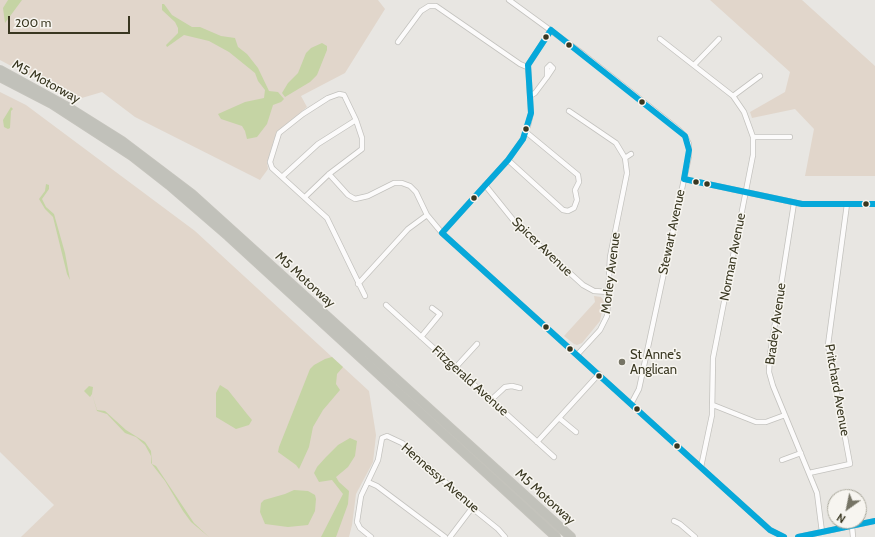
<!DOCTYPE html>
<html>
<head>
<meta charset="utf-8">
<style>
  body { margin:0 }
  #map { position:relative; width:875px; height:537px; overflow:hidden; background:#e8e6e2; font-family:Cabin,sans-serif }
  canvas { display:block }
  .north { position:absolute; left:827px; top:489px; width:40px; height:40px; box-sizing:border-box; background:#f7f5f0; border:1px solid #aba99d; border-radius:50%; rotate:213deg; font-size:11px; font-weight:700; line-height:16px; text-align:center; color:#393721 }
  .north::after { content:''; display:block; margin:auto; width:14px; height:18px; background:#767465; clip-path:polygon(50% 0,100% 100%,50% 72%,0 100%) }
  .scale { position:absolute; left:8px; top:16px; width:122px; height:18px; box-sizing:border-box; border:2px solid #393721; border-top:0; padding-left:5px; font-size:12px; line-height:14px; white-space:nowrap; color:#393721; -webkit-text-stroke:3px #f7f5f0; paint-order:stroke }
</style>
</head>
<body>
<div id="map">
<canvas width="875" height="537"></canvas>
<div class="north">N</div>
<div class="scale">200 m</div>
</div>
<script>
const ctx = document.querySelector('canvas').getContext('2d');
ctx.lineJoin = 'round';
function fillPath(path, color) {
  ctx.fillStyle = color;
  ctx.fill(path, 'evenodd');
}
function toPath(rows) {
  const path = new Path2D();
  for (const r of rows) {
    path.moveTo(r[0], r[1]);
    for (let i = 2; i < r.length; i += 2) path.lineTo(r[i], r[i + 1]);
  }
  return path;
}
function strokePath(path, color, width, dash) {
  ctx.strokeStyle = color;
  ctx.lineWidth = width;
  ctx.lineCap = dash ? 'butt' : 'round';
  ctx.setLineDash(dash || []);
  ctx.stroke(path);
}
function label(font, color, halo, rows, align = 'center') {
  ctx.font = font + ' Cabin,sans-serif';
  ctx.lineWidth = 3;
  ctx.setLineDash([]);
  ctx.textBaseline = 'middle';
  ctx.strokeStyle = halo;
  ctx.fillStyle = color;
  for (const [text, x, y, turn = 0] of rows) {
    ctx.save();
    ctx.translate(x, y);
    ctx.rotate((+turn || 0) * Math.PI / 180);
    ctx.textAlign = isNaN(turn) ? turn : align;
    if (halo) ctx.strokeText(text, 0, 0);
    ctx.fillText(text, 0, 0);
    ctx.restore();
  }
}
fillPath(toPath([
  [0,0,378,0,385,9,345,73,301,96,307,107,276,133,267,162,268,169,260,180,135,117,102,92,75,100,0,60],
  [710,0,802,0,875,66,875,176,805,176,814,129,795,109,752,118,750,112,785,92,790,72],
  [0,92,26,105,195,231,369,391,376,435,373,462,356,494,352,525,349,537,21,537,54,505,0,452],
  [594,296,601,297,604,301,600,321,582,343,577,345,574,344,564,336,595,302]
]), '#e1d6cb');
fillPath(toPath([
  [8,0,22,0,5,23,3,8],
  [162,4,164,4,172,15,192,27,200,27,221,36,235,38,238,47,247,54,258,68,269,91,278,92,284,99,281,102,273,105,267,124,257,137,247,139,245,131,242,126,221,119,218,114,245,102,264,98,265,90,258,81,255,73,229,52,209,41,184,35,167,47,166,45,178,33,178,28,175,22,162,10],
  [322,43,327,46,327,50,317,75,310,82,285,97,282,93,288,83,298,73,306,53,311,48],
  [11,107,13,109,11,111,10,128,8,129,4,127,3,120],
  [46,184,49,185,49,189,42,199,46,207,54,214,65,253,70,280,67,274,53,217,45,209,39,199,45,191],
  [332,357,343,367,337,374,336,384,340,390,323,410,313,427,309,447,299,469,296,465,278,452,279,447,310,369,314,365,325,359],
  [220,385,228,390,247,414,252,420,249,425,236,429,216,417,216,393],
  [89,386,93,387,92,394,97,410,105,411,126,430,145,442,151,451,152,464,156,466,194,523,209,537,191,522,183,511,165,481,151,463,151,456,145,445,136,437,125,433,107,414,97,411,92,394,90,397,84,391],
  [350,438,357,441,355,456,348,467,336,477,339,482,349,491,348,504,336,537,321,537,343,494,332,480,319,482,314,473,317,467,326,457,338,445],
  [294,490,308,491,315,495,316,499,315,511,308,525,288,527,265,524,260,512,261,503,264,500,285,494]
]), '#c5d4a4');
const street = toPath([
  [509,0,583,54,678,129,685,136,689,144,689,156,639,389,631,404],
  [660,39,733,96,744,112,753,137,753,155,713,358,712,415,701,467],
  [398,42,421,11,429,6,436,6,520,64,527,67],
  [694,65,719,39],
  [530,96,535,93,547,77,553,68,550,65,547,68,547,77],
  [733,96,760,76],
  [569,111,616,143,625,158,627,173,610,257,607,316,600,330,577,355],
  [356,120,344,95,339,94,328,98,303,114,279,133,270,162,272,168,327,218,365,296],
  [753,137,790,137],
  [625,158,631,154],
  [508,160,563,210,568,211,574,208,577,200,575,190,579,182,578,175,526,132],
  [329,174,348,195,355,199,368,196,394,183,402,183,410,186,416,192,427,215,442,233,770,530,784,537],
  [282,177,318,144,356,120,362,138,362,149,329,174,305,197],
  [684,179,802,204,875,204],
  [485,185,518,226,583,285,594,291,609,292],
  [794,203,770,355,769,372,773,386,817,493,822,532],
  [442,233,508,160,523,139,528,126,531,113,528,65,551,30],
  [358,284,408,229,427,215],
  [386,305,554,457],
  [421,337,440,314,432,308],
  [455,368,477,344],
  [491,400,505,387,512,386,520,388],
  [713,405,756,422,766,422,785,415],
  [559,418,576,432],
  [537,442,599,374],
  [782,460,801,453],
  [809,473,850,464,828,345,847,204],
  [368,482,377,486,445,537],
  [674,521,680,524,695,537],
  [852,526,853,537],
  [371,537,360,528,357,522,361,496,378,460,382,438,387,436,402,443,465,500,472,508,498,529,505,537],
  [450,537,472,508],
  [798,537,875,521]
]);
const highway = toPath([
  [0,70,71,109,122,141,192,194,571,537],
  [0,77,52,104,132,156,169,185,228,236,556,537]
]);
strokePath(street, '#c3c2be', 6);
strokePath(highway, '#c4c3bc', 10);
strokePath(street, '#fcfbfb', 4.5);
strokePath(highway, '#c1c1ba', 8);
strokePath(toPath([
  [551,30,685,136,689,150,684,179],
  [684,179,802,204,875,204],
  [442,233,770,530,784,537],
  [442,233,508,160,523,139,531,113,528,65,551,30],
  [798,537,875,521]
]), '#06a8da', 6);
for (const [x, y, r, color] of [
  [546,37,3.5,"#393721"],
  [569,45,3.5,"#393721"],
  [642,102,3.5,"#393721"],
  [526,129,3.5,"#393721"],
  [696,182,3.5,"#393721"],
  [707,184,3.5,"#393721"],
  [474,198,3.5,"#393721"],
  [866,204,3.5,"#393721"],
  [546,327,3.5,"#393721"],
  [570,349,3.5,"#393721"],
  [622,362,4,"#767465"],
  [599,376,3.5,"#393721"],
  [637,409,3.5,"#393721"],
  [677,446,3.5,"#393721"]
]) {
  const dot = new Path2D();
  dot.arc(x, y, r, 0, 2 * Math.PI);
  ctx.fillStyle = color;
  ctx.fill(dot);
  strokePath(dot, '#f7f5f0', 1.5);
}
label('13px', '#393721', '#f7f5f0', [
  ["M5 Motorway",46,82,29],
  ["Stewart Avenue",672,232,-78],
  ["Spicer Avenue",542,247,44],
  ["Norman Avenue",733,257,-79],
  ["Morley Avenue",611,273,-83],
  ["M5 Motorway",305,280,42],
  ["Bradey Avenue",776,324,-82],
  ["Fitzgerald Avenue",470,381,42],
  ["Pritchard Avenue",837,390,80],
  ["Hennessy Avenue",440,478,41],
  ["M5 Motorway",545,497,42]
]);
label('13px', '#393721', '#f7f5f0', [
  ["St Anne's",630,355],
  ["Anglican",630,370]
], 'left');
</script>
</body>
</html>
